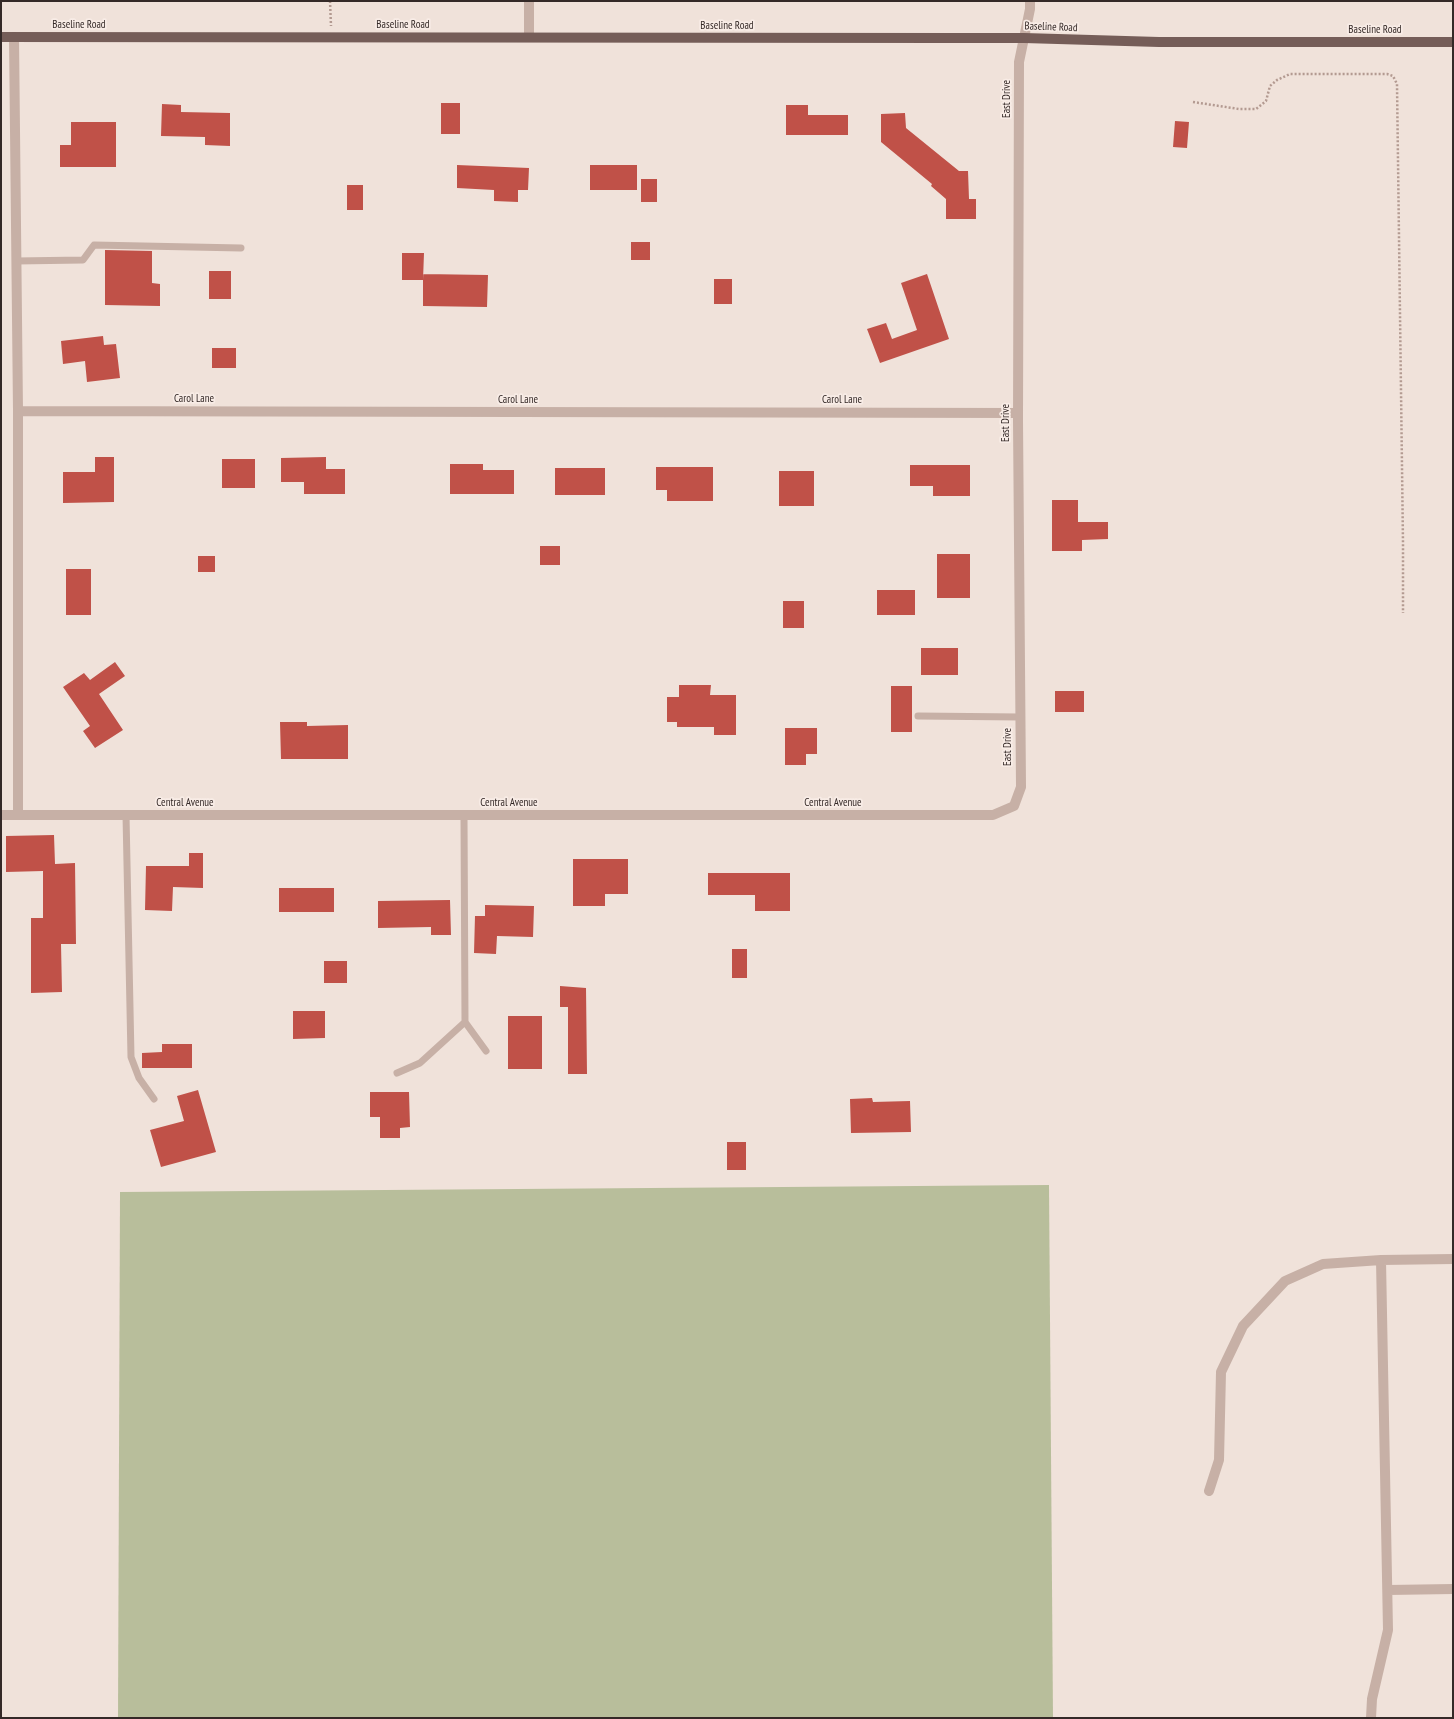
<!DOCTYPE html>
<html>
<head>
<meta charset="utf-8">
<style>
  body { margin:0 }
  #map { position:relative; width:1454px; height:1719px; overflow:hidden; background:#f0e2da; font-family:"PT Sans Narrow",sans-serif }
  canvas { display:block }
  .frame { position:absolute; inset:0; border:2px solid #342927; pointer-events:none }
</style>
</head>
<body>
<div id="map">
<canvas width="1454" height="1719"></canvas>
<div class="frame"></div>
</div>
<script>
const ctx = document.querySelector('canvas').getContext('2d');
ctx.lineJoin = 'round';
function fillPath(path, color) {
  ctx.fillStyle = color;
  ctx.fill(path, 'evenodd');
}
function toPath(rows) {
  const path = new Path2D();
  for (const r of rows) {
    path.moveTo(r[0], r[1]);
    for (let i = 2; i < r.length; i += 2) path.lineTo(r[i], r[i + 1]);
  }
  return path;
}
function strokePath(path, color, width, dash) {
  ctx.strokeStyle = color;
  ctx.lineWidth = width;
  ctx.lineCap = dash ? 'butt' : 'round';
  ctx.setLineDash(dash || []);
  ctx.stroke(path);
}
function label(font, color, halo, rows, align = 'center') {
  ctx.font = font + ' "PT Sans Narrow",sans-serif';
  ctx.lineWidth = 3.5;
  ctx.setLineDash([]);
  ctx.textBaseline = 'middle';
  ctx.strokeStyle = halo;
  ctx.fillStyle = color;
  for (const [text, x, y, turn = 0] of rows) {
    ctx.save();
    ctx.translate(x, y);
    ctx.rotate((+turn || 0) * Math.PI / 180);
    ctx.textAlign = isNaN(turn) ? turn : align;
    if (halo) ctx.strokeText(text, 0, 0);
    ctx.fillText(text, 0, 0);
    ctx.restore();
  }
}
fillPath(toPath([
  [1049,1185,1053,1718,118,1718,120,1192]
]), '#b8be9b');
fillPath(toPath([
  [441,103,460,103,460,134,441,134],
  [162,104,181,105,181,112,230,113,230,146,205,145,205,137,161,136],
  [786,105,808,105,808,115,848,115,848,135,786,135],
  [905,113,906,128,959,171,968,171,969,199,976,199,976,219,946,219,946,199,931,186,932,184,881,142,881,114],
  [1175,121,1189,122,1187,148,1173,147],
  [71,122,116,122,116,167,60,167,60,145,71,145],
  [457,165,529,168,528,190,518,190,518,202,494,201,494,190,457,188],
  [590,165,637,165,637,190,590,190],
  [641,179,657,179,657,202,641,202],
  [347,185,363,185,363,210,347,210],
  [631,242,650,242,650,260,631,260],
  [105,250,152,251,152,283,160,284,160,306,105,305],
  [402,253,424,253,423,280,402,280],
  [209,271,231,271,231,299,209,299],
  [423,274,488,275,487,307,423,306],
  [927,274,949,339,880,363,867,329,886,323,892,339,917,330,901,283],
  [714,279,732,279,732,304,714,304],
  [103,336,104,345,116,344,120,378,87,382,85,361,63,364,61,341],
  [212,348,236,348,236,368,212,368],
  [95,457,114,457,114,502,63,503,63,472,95,472],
  [326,457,326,469,345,469,345,494,304,494,304,482,281,482,281,458],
  [222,459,255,459,255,488,222,488],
  [450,464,483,464,483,470,514,470,514,494,450,494],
  [910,465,970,465,970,496,933,496,933,486,910,486],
  [656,467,713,467,713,501,667,501,667,490,656,490],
  [555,468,605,468,605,495,555,495],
  [779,471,814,471,814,506,779,506],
  [1052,500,1078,500,1078,522,1108,522,1108,539,1082,540,1082,551,1052,551],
  [540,546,560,546,560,565,540,565],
  [937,554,970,554,970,598,937,598],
  [198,556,215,556,215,572,198,572],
  [66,569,91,569,91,615,66,615],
  [877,590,915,590,915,615,877,615],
  [783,601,804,601,804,628,783,628],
  [921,648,958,648,958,675,921,675],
  [115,662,125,676,99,694,123,730,95,748,83,731,90,726,63,687,84,673,90,680],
  [679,685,711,685,710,695,736,695,736,735,714,735,714,727,677,727,677,722,667,722,667,697,679,697],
  [891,686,912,686,912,732,891,732],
  [1055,691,1084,691,1084,712,1055,712],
  [280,722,307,722,307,726,348,725,348,759,281,759],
  [785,728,817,728,817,754,806,754,806,765,785,765],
  [54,835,55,864,75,863,76,944,61,944,62,992,31,993,31,918,43,918,43,871,6,872,6,836],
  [189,853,203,853,203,888,173,887,172,911,145,910,146,866,189,866],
  [573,859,628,859,628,894,605,894,605,906,573,906],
  [708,873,790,873,790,911,755,911,755,895,708,895],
  [279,888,334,888,334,912,279,912],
  [450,900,451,935,431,935,431,927,378,928,378,901],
  [485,905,534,906,533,937,497,936,496,954,474,953,475,916,485,916],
  [732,949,747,949,747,978,732,978],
  [324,961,347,961,347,983,324,983],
  [560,986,586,988,587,1074,568,1074,568,1007,560,1007],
  [293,1011,325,1011,325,1038,293,1039],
  [508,1016,542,1016,542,1069,508,1069],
  [162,1044,192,1044,192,1068,142,1068,142,1053,162,1052],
  [198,1090,216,1152,161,1167,150,1130,184,1121,177,1096],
  [370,1092,409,1092,410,1127,400,1128,400,1138,380,1138,380,1117,370,1117],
  [872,1098,873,1102,910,1101,911,1132,851,1133,850,1099],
  [727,1142,746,1142,746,1170,727,1170]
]), '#c05148');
strokePath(toPath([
  [330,1,331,26],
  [1193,102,1239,109,1256,109,1266,101,1270,86,1277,80,1290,74,1387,74,1393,76,1397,84,1403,543,1403,613]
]), '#b39a91', 2.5, [2, 2]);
strokePath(toPath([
  [16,261,83,260,94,245,241,248],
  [918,716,1020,717],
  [126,815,131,1057,139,1078,154,1099],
  [465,1022,486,1051],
  [397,1073,420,1063,465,1022,464,815]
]), '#c7b0a6', 7);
strokePath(toPath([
  [14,37,18,411,18,815],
  [529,37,529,1],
  [18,411,1018,413],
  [1,815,993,815,1014,806,1021,787,1018,421,1019,62,1030,9,1030,1],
  [1209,1491,1219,1460,1221,1372,1243,1326,1285,1281,1323,1264,1381,1260],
  [1388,1590,1453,1589],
  [1371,1718,1372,1699,1388,1630,1381,1260,1453,1259]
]), '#c7b0a6', 10);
strokePath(toPath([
  [1,37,944,38,1024,38,1159,42,1453,42]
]), '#755d58', 10);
label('11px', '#342927', '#f8ece6', [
  ["Baseline Road",79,25],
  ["Baseline Road",403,25],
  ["Baseline Road",727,26],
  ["Baseline Road",1051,27,2],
  ["Baseline Road",1375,30],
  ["East Drive",1007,99,-90],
  ["Carol Lane",194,399],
  ["Carol Lane",518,400],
  ["Carol Lane",842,400],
  ["East Drive",1006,423,-90],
  ["East Drive",1008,747,-90],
  ["Central Avenue",185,803],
  ["Central Avenue",509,803],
  ["Central Avenue",833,803]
]);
</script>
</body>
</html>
